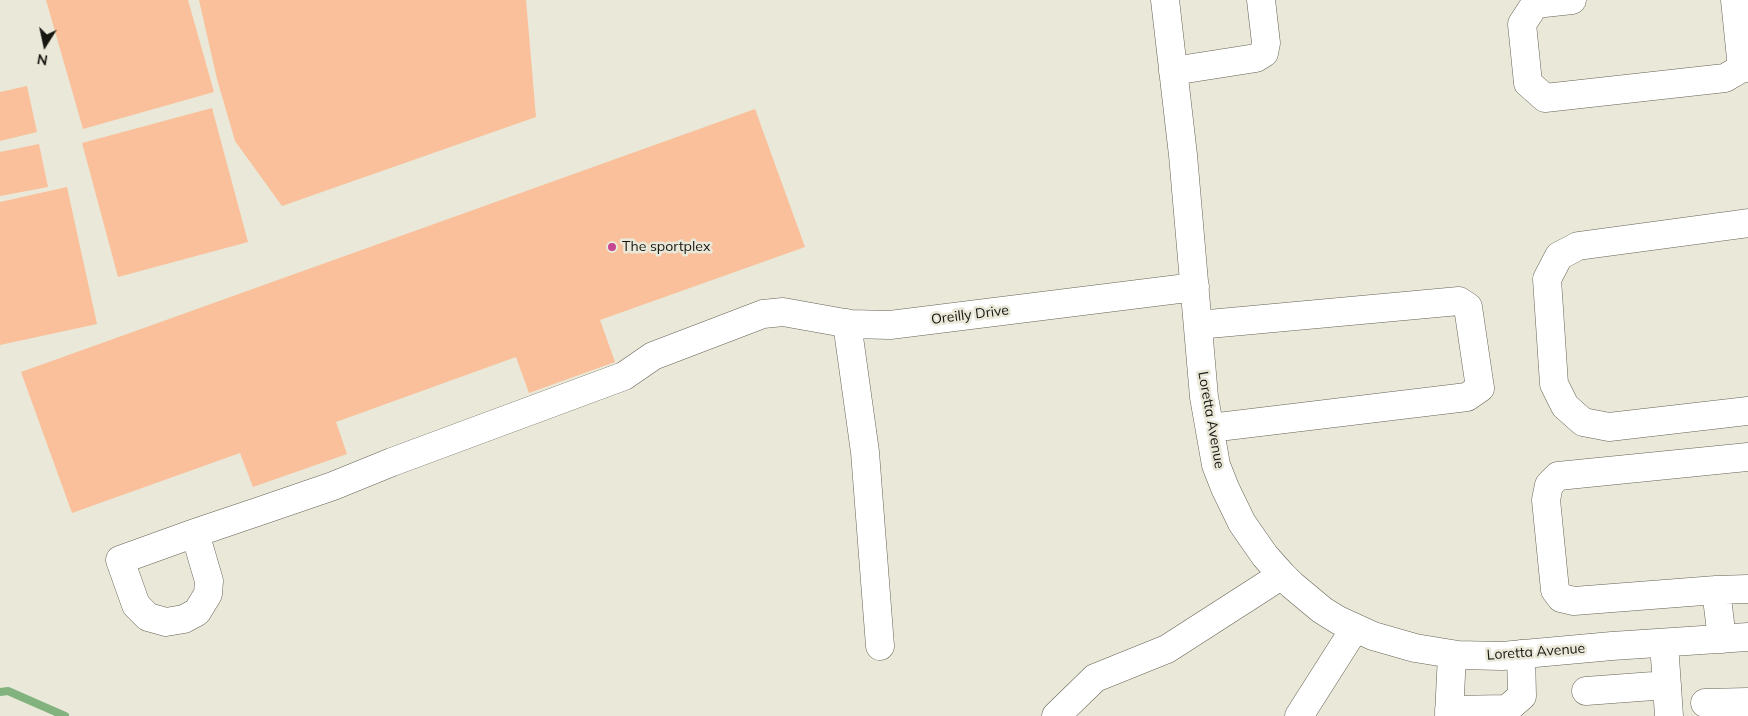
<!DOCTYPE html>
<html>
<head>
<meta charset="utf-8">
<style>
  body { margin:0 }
  #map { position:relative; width:1748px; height:716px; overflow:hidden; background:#eae8d8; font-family:Mulish,sans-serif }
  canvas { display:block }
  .north { position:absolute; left:20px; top:20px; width:50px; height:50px; -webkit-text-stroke:4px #eae8d8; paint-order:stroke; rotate:190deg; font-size:14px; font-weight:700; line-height:20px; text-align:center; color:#171611 }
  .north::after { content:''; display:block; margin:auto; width:18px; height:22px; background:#171611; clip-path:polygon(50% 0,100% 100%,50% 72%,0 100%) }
</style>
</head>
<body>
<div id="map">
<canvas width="1748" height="716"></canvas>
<div class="north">N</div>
</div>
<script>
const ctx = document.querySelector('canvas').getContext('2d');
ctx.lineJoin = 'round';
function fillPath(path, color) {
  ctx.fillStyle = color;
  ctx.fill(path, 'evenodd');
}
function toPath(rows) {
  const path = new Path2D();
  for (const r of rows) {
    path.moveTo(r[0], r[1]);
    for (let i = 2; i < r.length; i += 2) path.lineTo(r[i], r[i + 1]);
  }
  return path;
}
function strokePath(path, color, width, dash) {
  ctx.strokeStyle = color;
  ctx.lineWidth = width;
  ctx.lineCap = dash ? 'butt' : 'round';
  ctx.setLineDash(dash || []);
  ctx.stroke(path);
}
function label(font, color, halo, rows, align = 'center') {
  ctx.font = font + ' Mulish,sans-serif';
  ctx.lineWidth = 5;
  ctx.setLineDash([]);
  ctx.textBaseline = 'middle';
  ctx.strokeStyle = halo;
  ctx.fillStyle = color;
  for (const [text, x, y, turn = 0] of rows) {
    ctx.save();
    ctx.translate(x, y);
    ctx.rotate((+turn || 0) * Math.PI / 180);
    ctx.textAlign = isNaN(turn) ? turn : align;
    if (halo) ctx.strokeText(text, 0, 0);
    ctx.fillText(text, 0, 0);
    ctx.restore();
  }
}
fillPath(toPath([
  [46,0,188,0,214,92,83,129],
  [199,0,526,0,536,117,282,206,235,141,217,79],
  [27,86,37,132,0,141,0,92],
  [212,108,248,242,118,277,82,143],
  [755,109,805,247,600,320,615,362,529,393,516,357,336,422,347,454,253,487,240,453,72,513,21,372],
  [39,144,48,187,0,196,0,152],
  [67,187,97,324,0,345,0,202]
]), '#f9c09b');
strokePath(toPath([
  [0,692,8,691,65,716]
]), '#82b37e', 8);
const minor = toPath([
  [1165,0,1183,155,1204,397,1216,465,1225,488,1242,523,1265,556,1282,575,1292,585,1322,610,1338,620,1373,636,1415,648,1458,655,1502,656,1612,646,1748,637],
  [1572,0,1535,4,1522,24,1528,83,1545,98,1725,78,1742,68,1748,68],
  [1735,0,1742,68],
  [1173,71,1256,58,1264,53,1266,43,1261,0],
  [1748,223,1578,246,1559,256,1547,279,1554,384,1565,406,1583,422,1609,427,1748,411],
  [847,323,865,452,880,646],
  [1198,325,1459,301,1468,307,1480,388,1467,397,1210,428],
  [1748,457,1558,476,1549,485,1546,500,1555,590,1561,598,1574,601,1716,590,1748,589],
  [195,533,209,581,208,594,197,612,184,619,166,622,148,617,136,605,120,560,195,533,263,510,333,486,392,462,624,376,653,356,763,314,783,312,850,324,890,325,1195,287],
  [1716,590,1722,639],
  [1664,643,1669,716],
  [1586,691,1667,685],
  [1705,703,1748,702],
  [1449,710,1507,709,1522,696,1521,654],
  [1056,716,1095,678,1167,649,1282,575],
  [1299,716,1355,628],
  [1449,716,1452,654]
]);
strokePath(minor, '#656255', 29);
strokePath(minor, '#fff', 28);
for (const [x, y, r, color] of [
  [612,247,5,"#c64590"]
]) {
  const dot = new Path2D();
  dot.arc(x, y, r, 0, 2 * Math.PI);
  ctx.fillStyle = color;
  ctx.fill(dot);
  strokePath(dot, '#eae8d8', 2);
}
label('14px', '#171611', '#eae8d8', [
  ["The sportplex",622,247]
], 'left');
label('14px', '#171611', '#eae8d8', [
  ["Oreilly Drive",970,315,-7],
  ["Loretta Avenue",1211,420,80],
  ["Loretta Avenue",1536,652,-4]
]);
</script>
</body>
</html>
